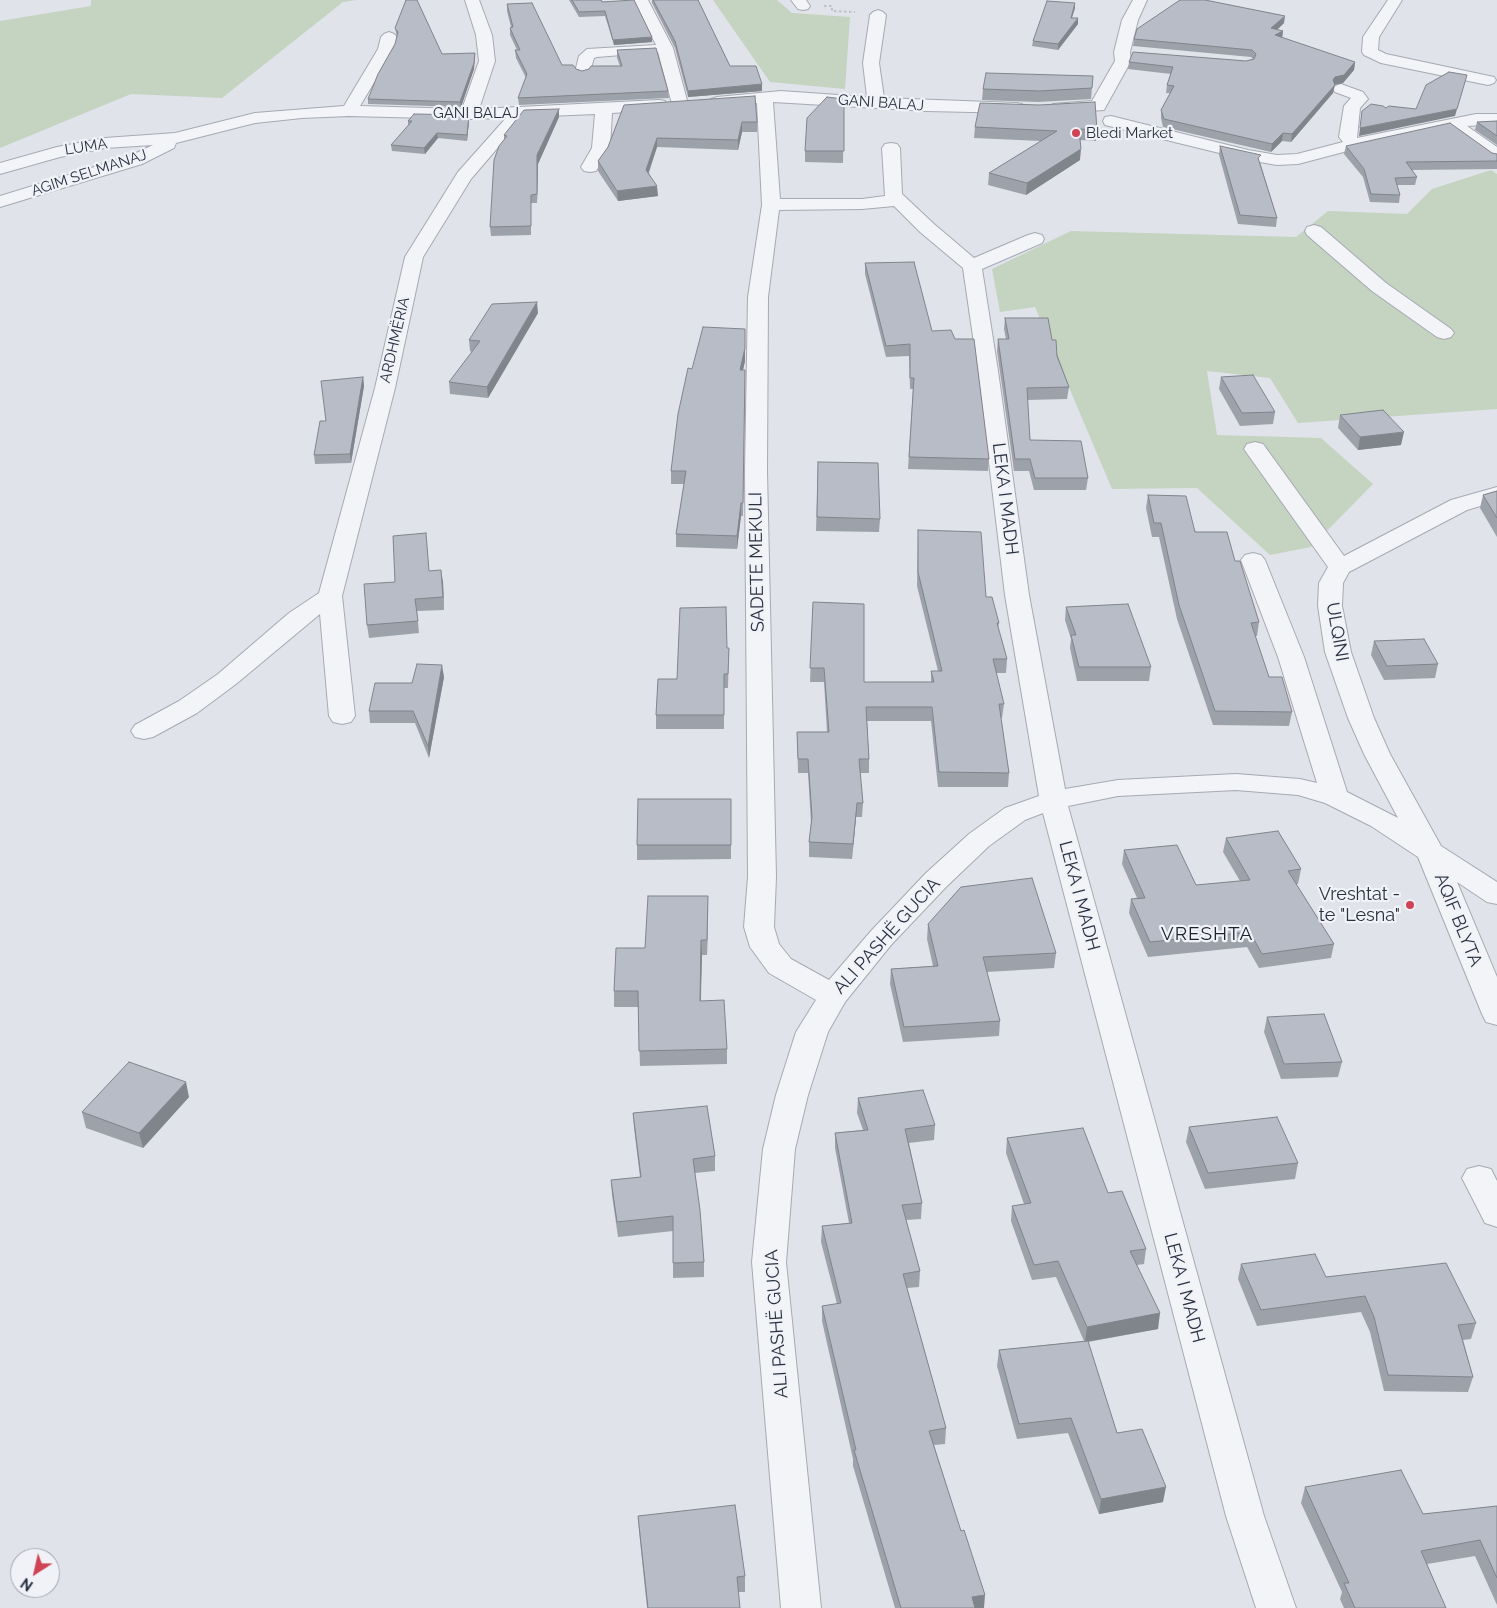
<!DOCTYPE html>
<html>
<head>
<meta charset="utf-8">
<style>
  body { margin:0 }
  #map { position:relative; width:1497px; height:1608px; overflow:hidden; background:#e0e3e9; font-family:Raleway,sans-serif }
  canvas { display:block }
  .north { position:absolute; left:10px; top:1548px; width:50px; height:50px; box-sizing:border-box; background:#f0f2f7; border:1px solid #a0a5ae; border-radius:50%; rotate:215deg; font-size:14px; font-weight:700; line-height:20px; text-align:center; color:#283141 }
  .north::after { content:''; display:block; margin:auto; width:18px; height:22px; background:#d04355; clip-path:polygon(50% 0,100% 100%,50% 72%,0 100%) }
</style>
</head>
<body>
<div id="map">
<canvas width="1497" height="1608"></canvas>
<div class="north">N</div>
</div>
<script>
const ctx = document.querySelector('canvas').getContext('2d');
ctx.lineJoin = 'round';
function fillPath(path, color) {
  ctx.fillStyle = color;
  ctx.fill(path, 'evenodd');
}
function toPath(rows) {
  const path = new Path2D();
  for (const r of rows) {
    path.moveTo(r[0], r[1]);
    for (let i = 2; i < r.length; i += 2) path.lineTo(r[i], r[i + 1]);
  }
  return path;
}
function strokePath(path, color, width, dash) {
  ctx.strokeStyle = color;
  ctx.lineWidth = width;
  ctx.lineCap = dash ? 'butt' : 'round';
  ctx.setLineDash(dash || []);
  ctx.stroke(path);
}
function label(font, color, halo, rows, align = 'center') {
  ctx.font = font + ' Raleway,sans-serif';
  ctx.lineWidth = 4.5;
  ctx.setLineDash([]);
  ctx.textBaseline = 'middle';
  ctx.strokeStyle = halo;
  ctx.fillStyle = color;
  for (const [text, x, y, turn = 0] of rows) {
    ctx.save();
    ctx.translate(x, y);
    ctx.rotate((+turn || 0) * Math.PI / 180);
    ctx.textAlign = isNaN(turn) ? turn : align;
    if (halo) ctx.strokeText(text, 0, 0);
    ctx.fillText(text, 0, 0);
    ctx.restore();
  }
}
fillPath(toPath([
  [91,0,357,0,343,2,222,98,131,94,0,148,0,21,91,6],
  [713,0,777,0,792,13,850,17,845,89,770,82],
  [1491,170,1497,174,1497,409,1298,423,1270,378,1207,371,1217,435,1321,438,1373,484,1311,547,1270,555,1197,488,1112,489,1035,307,1000,312,992,269,1071,231,1296,237,1328,211,1407,214,1432,189]
]), '#c5d3c1');
const minor = toPath([
  [465,0,479,0,492,35,495,61,479,109,659,100,665,101,667,105,665,109,659,110,612,113,610,148,596,171,590,172,584,171,581,167,592,148,595,114,524,117,471,179,423,257,395,388,342,596,355,716,351,722,342,724,333,722,329,716,320,614,236,684,197,713,153,737,144,739,135,737,131,731,135,725,179,701,218,674,289,613,319,593,375,388,405,257,458,172,506,118,469,119,349,116,302,118,255,123,176,143,174,148,142,164,0,207,0,196,130,156,153,145,105,148,60,157,0,174,0,163,57,147,105,138,175,133,255,113,344,106,378,49,381,37,384,34,389,32,394,34,397,37,394,49,360,106,462,109,479,61,476,35,465,0],
  [634,0,648,0,673,48,688,104,686,108,674,108,672,104,658,52,597,57,594,58,589,75,583,77,577,75,575,72,579,56,587,49,656,45,634,0],
  [791,0,806,0,810,6,808,9,803,10,798,9,791,0],
  [1133,0,1147,0,1138,20,1130,52,1131,61,1104,110,1059,113,1053,112,1051,108,1053,104,1092,101,1115,61,1114,52,1122,20,1133,0],
  [1388,0,1402,0,1379,37,1378,50,1386,54,1494,77,1496,80,1494,83,1488,85,1381,63,1364,55,1362,52,1363,37,1388,0],
  [878,10,883,12,886,15,879,63,884,98,1016,103,1022,104,1024,108,1022,112,1016,113,927,111,773,102,780,199,862,199,885,196,882,148,885,144,891,143,897,144,900,148,902,194,934,224,974,258,1028,235,1035,233,1042,235,1044,239,1042,243,982,269,998,371,1029,595,1065,789,1118,780,1236,774,1300,779,1317,783,1278,657,1241,560,1245,555,1253,553,1261,555,1265,560,1304,657,1347,792,1398,818,1364,754,1348,718,1325,652,1318,606,1319,583,1328,567,1244,449,1247,444,1255,442,1263,444,1344,556,1451,500,1497,487,1497,501,1467,510,1349,572,1343,583,1342,606,1351,652,1374,718,1390,754,1441,846,1497,882,1497,904,1487,902,1457,882,1497,977,1497,1025,1486,1022,1482,1014,1418,857,1371,826,1325,803,1298,795,1236,790,1118,796,1068,806,1264,1516,1296,1608,1256,1608,1226,1516,1043,813,1025,820,989,846,946,887,891,945,845,1002,828,1032,808,1095,795,1149,786,1262,821,1608,781,1608,752,1262,763,1149,776,1095,796,1032,816,1000,769,973,750,947,744,927,748,877,745,471,748,297,762,205,757,103,717,107,711,105,709,102,711,99,717,97,781,91,867,97,863,63,870,15,873,12,878,10],
  [894,206,920,232,963,268,978,371,1005,595,1039,796,1005,808,969,834,926,873,871,931,829,980,791,959,779,944,774,927,776,877,767,471,768,297,779,210,862,209,894,206],
  [1341,84,1363,92,1368,99,1360,108,1357,138,1476,114,1497,114,1497,124,1467,126,1497,147,1497,160,1491,159,1449,129,1355,149,1298,164,1277,165,1248,160,1105,125,1103,121,1105,117,1111,116,1248,150,1277,155,1297,154,1343,142,1339,137,1344,106,1351,98,1335,92,1333,89,1335,86,1341,84],
  [1314,225,1321,227,1386,283,1451,329,1454,333,1451,337,1444,339,1437,337,1372,291,1307,235,1305,231,1307,227,1314,225],
  [1479,1166,1491,1169,1497,1181,1497,1227,1485,1223,1462,1178,1467,1169,1479,1166]
]);
strokePath(minor, '#a5aab3', 2);
strokePath(toPath([
  [824,6,832,6,832,11,855,12]
]), '#bec1c8', 2, [2.5, 2.5]);
fillPath(minor, '#f3f4f7');
fillPath(toPath([
  [569,0,601,0,652,42,614,45,605,16,579,17],
  [652,0,698,0,730,66,762,91,688,97,675,48,652,3],
  [507,4,562,65,582,71,620,66,617,58,617,50,668,91,669,98,519,105,518,98,526,78,516,58,515,50,517,50,510,35,510,28,511,27,507,11],
  [1075,8,1072,18,1078,24,1058,50,1032,46,1033,41],
  [1284,23,1277,30,1283,31,1282,38,1355,62,1354,70,1343,83,1334,85,1333,93,1291,142,1282,141,1271,152,1163,127,1161,118,1161,110,1170,93,1166,93,1167,85,1171,74,1128,69,1129,62,1246,61,1253,59,1251,57,1133,46,1134,39],
  [395,28,442,54,475,53,474,69,461,107,368,104,368,99,395,44,397,36,396,33],
  [1093,76,1091,99,1038,102,982,100,983,89],
  [844,99,843,163,805,162,805,151],
  [624,105,757,122,757,132,742,132,738,150,657,147,649,173,658,196,618,201,598,171,598,161,608,147],
  [1039,105,1097,130,1096,141,1080,140,1080,160,1026,195,988,185,989,173,1041,141,974,138,975,127],
  [559,109,559,117,538,164,537,203,531,203,531,235,491,236,490,227,504,140,504,135],
  [469,115,469,121,467,141,438,138,425,154,392,151,391,145,408,126,408,121],
  [1497,121,1497,145,1475,130,1477,122],
  [1220,146,1260,162,1277,218,1276,227,1238,224,1219,155],
  [1346,146,1492,153,1497,154,1497,169,1412,170,1417,177,1415,185,1397,185,1400,195,1399,203,1370,202,1363,177,1344,154],
  [865,263,932,331,989,459,988,471,908,469,913,389,910,389,909,356,886,357,865,274],
  [538,313,488,398,450,394,449,382,472,352,470,351,469,340],
  [1005,318,1052,340,1069,387,1067,399,1027,400,1030,440,1088,478,1086,490,1034,490,1029,471,1014,471,997,351,998,339,1006,339,1004,329],
  [745,361,743,370,745,370,743,516,741,516,737,549,676,547,676,534,684,484,671,484,671,471,692,369],
  [363,377,364,386,351,463,315,464,314,455,326,421],
  [1221,377,1275,412,1273,424,1240,426,1219,389],
  [1340,415,1401,445,1358,450,1338,428],
  [818,462,880,519,879,532,816,531],
  [1497,491,1497,537,1480,508,1483,495],
  [1148,495,1235,561,1259,622,1257,636,1255,636,1269,677,1292,712,1289,726,1213,725,1177,619,1159,537,1152,537,1146,508],
  [918,530,986,597,999,623,998,629,1007,659,1006,673,996,673,1004,704,1002,718,1001,718,1009,773,1008,787,938,787,931,721,867,721,869,759,869,773,860,773,863,803,862,817,856,817,852,859,809,857,809,842,811,823,808,773,798,773,797,732,827,732,824,682,810,682,813,602,864,682,931,682,931,671,938,671,917,586],
  [429,571,443,582,444,610,417,611,419,633,369,638,367,625,395,582],
  [1066,607,1151,667,1149,681,1077,681,1070,648,1071,639,1065,620],
  [1374,641,1438,664,1435,678,1384,680,1371,655],
  [727,648,729,648,728,688,724,688,724,729,656,729,656,715,677,679],
  [444,677,429,758,415,723,370,723,369,711,412,683],
  [731,799,731,859,637,860,637,845],
  [1226,838,1301,869,1298,884,1296,884,1334,944,1331,958,1259,968,1247,947,1148,957,1129,913,1131,899,1137,898,1122,864,1124,850,1196,885,1240,881,1223,852],
  [708,896,707,955,702,955,701,1000,727,1049,727,1064,640,1066,638,1007,614,1007,614,991,645,948],
  [928,924,1056,953,1054,968,987,972,1000,1021,999,1036,903,1042,890,984,891,969,933,966,927,939],
  [1267,1017,1342,1062,1338,1077,1281,1079,1264,1032],
  [189,1097,143,1148,86,1128,82,1112],
  [858,1098,935,1125,934,1140,909,1143,922,1203,921,1219,906,1220,920,1271,919,1287,907,1288,946,1428,945,1444,934,1445,984,1608,895,1608,853,1466,853,1459,822,1321,822,1306,837,1304,821,1242,822,1226,849,1223,835,1148,835,1133,863,1130,857,1113],
  [633,1113,715,1156,715,1171,695,1173,704,1262,704,1277,673,1278,673,1231,618,1237,612,1195,611,1180,640,1177,634,1128],
  [1189,1127,1298,1163,1295,1179,1205,1189,1186,1142],
  [1007,1138,1108,1193,1146,1249,1144,1264,1137,1265,1158,1329,1088,1342,1117,1433,1163,1502,1099,1514,1068,1433,1017,1439,997,1366,999,1350,1084,1341,1056,1277,1032,1280,1011,1221,1012,1206,1024,1204,1006,1153],
  [1241,1264,1326,1277,1476,1323,1471,1339,1463,1340,1473,1377,1468,1392,1384,1391,1370,1332,1361,1312,1257,1326,1238,1279],
  [1305,1487,1423,1514,1497,1506,1497,1605,1475,1556,1427,1564,1446,1608,1344,1608,1340,1599,1342,1592,1301,1503],
  [638,1516,745,1576,745,1592,738,1592,740,1608,647,1608,639,1531]
]), '#9da2aa');
fillPath(toPath([
  [1075,3,1075,8,1070,23,1071,18],
  [1285,16,1284,23,1270,36,1271,28],
  [1078,18,1078,24,1058,50,1058,44],
  [1283,31,1282,38,1275,35],
  [652,37,652,42,614,45,613,40],
  [475,53,474,69,461,107,460,102],
  [1355,62,1354,70,1343,83,1333,85,1333,80,1335,77],
  [1467,75,1455,116,1359,136,1360,128,1457,109],
  [762,84,762,91,688,97,688,91],
  [1335,85,1333,93,1291,142,1292,134],
  [559,109,559,117,538,164,537,203,537,155],
  [469,115,469,121,467,141,467,135],
  [742,122,742,132,738,150,738,140],
  [437,133,438,138,425,154,424,148],
  [1283,133,1282,141,1271,152,1272,144],
  [657,138,657,147,646,179,646,170],
  [1081,149,1080,160,1026,195,1027,183],
  [657,186,658,196,618,201,617,191],
  [537,302,538,313,488,398,487,387],
  [745,329,745,361,740,383,740,370],
  [363,377,364,386,351,463,350,454],
  [1404,432,1401,445,1358,450,1360,437],
  [741,503,741,516,737,549,737,536],
  [441,570,443,582,444,610,443,597],
  [442,665,444,677,429,758,428,746],
  [857,803,856,817,852,859,853,844],
  [708,896,708,911,707,955,707,940],
  [701,940,702,955,700,1016,700,1001],
  [186,1082,189,1097,143,1148,139,1133],
  [1160,1313,1158,1329,1085,1342,1087,1327],
  [1166,1487,1163,1502,1099,1514,1101,1499],
  [985,1595,984,1608,971,1608,972,1597]
]), '#80848b');
const building = toPath([
  [406,0,417,0,442,54,475,53,474,63,460,102,368,99,378,74,395,44,398,32,395,28,406,0],
  [572,0,601,0,602,2,634,0,652,37,613,40,605,11,579,12,572,0],
  [653,0,698,0,730,66,756,66,762,84,688,91,675,41,653,0],
  [1180,0,1205,0,1285,16,1271,28,1283,31,1275,35,1355,62,1344,75,1335,77,1333,80,1335,85,1292,134,1283,133,1272,144,1164,119,1161,110,1174,86,1167,85,1173,67,1129,62,1133,52,1246,61,1254,59,1256,54,1252,50,1134,39,1137,29,1180,0],
  [1047,1,1075,3,1071,18,1078,18,1058,44,1033,41,1047,1],
  [532,3,562,65,573,65,576,69,582,71,589,69,591,66,622,66,617,50,656,48,668,91,518,98,527,74,515,50,520,50,510,28,513,27,507,4,532,3],
  [1449,72,1467,75,1457,109,1360,128,1362,111,1371,104,1383,106,1386,108,1389,106,1416,109,1426,85,1449,72],
  [986,73,1093,76,1092,88,1039,91,983,89,986,73],
  [755,96,757,122,742,122,738,140,657,138,646,170,657,186,617,191,598,161,608,147,624,105,755,96],
  [827,97,844,99,844,151,805,151,807,118,827,97],
  [1095,102,1097,130,1079,129,1081,149,1027,183,989,173,1057,131,975,127,980,103,1039,105,1095,102],
  [559,109,537,155,537,194,531,195,531,226,490,227,494,160,499,146,507,136,504,135,524,110,559,109],
  [414,114,469,115,467,135,437,133,424,148,391,145,412,121,408,121,414,114],
  [1497,121,1497,136,1477,122,1497,121],
  [1450,123,1492,153,1497,154,1497,161,1406,162,1417,177,1395,178,1400,195,1371,194,1364,169,1346,146,1450,123],
  [1220,146,1261,155,1258,158,1277,218,1240,215,1220,146],
  [914,262,932,331,951,330,955,339,974,339,989,459,909,457,914,378,910,378,910,344,886,346,865,263,914,262],
  [537,302,487,387,449,382,480,341,469,340,492,304,537,302],
  [1005,318,1048,318,1052,340,1056,340,1057,356,1069,387,1027,388,1030,440,1081,441,1088,478,1035,478,1030,459,1015,459,998,339,1009,339,1005,318],
  [703,327,745,329,745,348,740,370,745,370,743,503,741,503,737,536,676,534,686,471,671,471,678,414,688,368,692,369,703,327],
  [1253,375,1275,412,1242,413,1221,377,1253,375],
  [363,377,350,454,314,455,320,421,326,421,321,381,363,377],
  [1383,410,1404,432,1360,437,1340,415,1383,410],
  [818,462,878,463,880,519,817,517,818,462],
  [1497,491,1497,518,1483,495,1497,491],
  [1148,495,1186,496,1195,532,1227,532,1235,561,1240,561,1259,622,1251,623,1269,677,1282,677,1292,712,1215,711,1179,605,1161,523,1154,523,1148,495],
  [918,530,981,532,986,597,992,597,999,623,997,623,1007,659,993,659,1004,704,999,704,1009,773,939,772,932,707,866,707,869,759,859,759,863,803,857,803,853,844,809,842,812,817,808,759,798,759,797,732,829,732,824,668,810,668,813,602,864,604,864,682,934,682,931,671,942,671,918,572,918,530],
  [426,533,429,571,441,570,443,597,415,599,418,621,367,625,364,584,395,582,393,536,426,533],
  [1128,604,1151,667,1079,667,1071,635,1076,635,1066,607,1128,604],
  [726,607,727,648,729,648,728,674,724,674,724,715,656,715,658,679,677,679,680,608,726,607],
  [1424,639,1438,664,1387,666,1374,641,1424,639],
  [417,664,442,665,428,746,413,711,369,711,375,683,412,683,417,664],
  [638,799,731,799,731,845,637,845,638,799],
  [1278,831,1301,869,1288,871,1334,944,1262,954,1250,932,1150,942,1131,899,1145,898,1124,850,1177,845,1196,885,1250,880,1226,838,1278,831],
  [1032,878,1056,953,983,957,1000,1021,904,1027,891,969,938,966,928,924,961,887,1032,878],
  [648,896,708,896,707,940,701,940,700,1001,724,1000,727,1049,639,1051,638,991,614,991,616,948,645,948,648,896],
  [1324,1014,1342,1062,1284,1064,1267,1017,1324,1014],
  [129,1062,186,1082,139,1133,82,1112,129,1062],
  [923,1090,935,1125,905,1129,922,1203,902,1205,920,1271,903,1274,946,1428,929,1431,961,1531,964,1530,985,1595,972,1597,975,1608,901,1608,854,1450,856,1450,822,1306,841,1303,822,1226,852,1223,835,1133,868,1130,858,1098,923,1090],
  [707,1106,715,1156,693,1159,700,1210,704,1262,673,1263,673,1216,617,1222,611,1180,641,1177,633,1113,707,1106],
  [1277,1117,1298,1163,1208,1173,1189,1127,1277,1117],
  [1083,1128,1108,1193,1122,1191,1146,1249,1130,1251,1160,1313,1087,1327,1058,1261,1034,1265,1012,1206,1031,1203,1007,1138,1083,1128],
  [1315,1254,1326,1277,1446,1263,1476,1323,1458,1325,1473,1377,1388,1375,1374,1317,1365,1296,1261,1310,1241,1264,1315,1254],
  [1088,1341,1117,1433,1142,1429,1166,1487,1101,1499,1071,1418,1019,1424,999,1350,1088,1341],
  [1401,1470,1423,1514,1497,1506,1497,1578,1480,1540,1421,1551,1446,1608,1355,1608,1344,1583,1349,1583,1305,1487,1401,1470],
  [735,1505,745,1576,737,1577,740,1608,648,1608,638,1516,735,1505]
]);
fillPath(building, '#b7bcc6');
strokePath(building, '#80848b', 1);
for (const [x, y, r, color] of [
  [1076,133,5,"#d04355"],
  [1410,905,5,"#d04355"]
]) {
  const dot = new Path2D();
  dot.arc(x, y, r, 0, 2 * Math.PI);
  ctx.fillStyle = color;
  ctx.fill(dot);
  strokePath(dot, '#f0f2f7', 2);
}
label('15px', '#283141', '#f0f2f7', [
  ["GANI BALAJ",881,103,4],
  ["GANI BALAJ",476,113],
  ["LUMA",86,147,-9],
  ["AGIM SELMANAJ",89,173,-18],
  ["ARDHMËRIA",395,340,-77]
]);
label('15px', '#283141', '#f0f2f7', [
  ["Bledi Market",1086,133]
], 'left');
label('18px', '#283141', '#f0f2f7', [
  ["LEKA I MADH",1005,499,83],
  ["SADETE MEKULI",757,562,-91],
  ["ULQINI",1337,632,80],
  ["LEKA I MADH",1079,896,75],
  ["AQIF BLYTA",1458,920,68],
  ["ALI PASHË GUCIA",887,936,-48],
  ["LEKA I MADH",1184,1288,75],
  ["ALI PASHË GUCIA",777,1324,-94]
]);
label('18px', '#283141', '#f0f2f7', [
  ["Vreshtat -",1400,895],
  ["te \"Lesna\"",1400,916]
], 'right');
ctx.letterSpacing = '1px';
label('19px', '#1b2232', '#f0f2f7', [
  ["VRESHTA",1207,934]
]);
ctx.letterSpacing = '0px';
</script>
</body>
</html>
